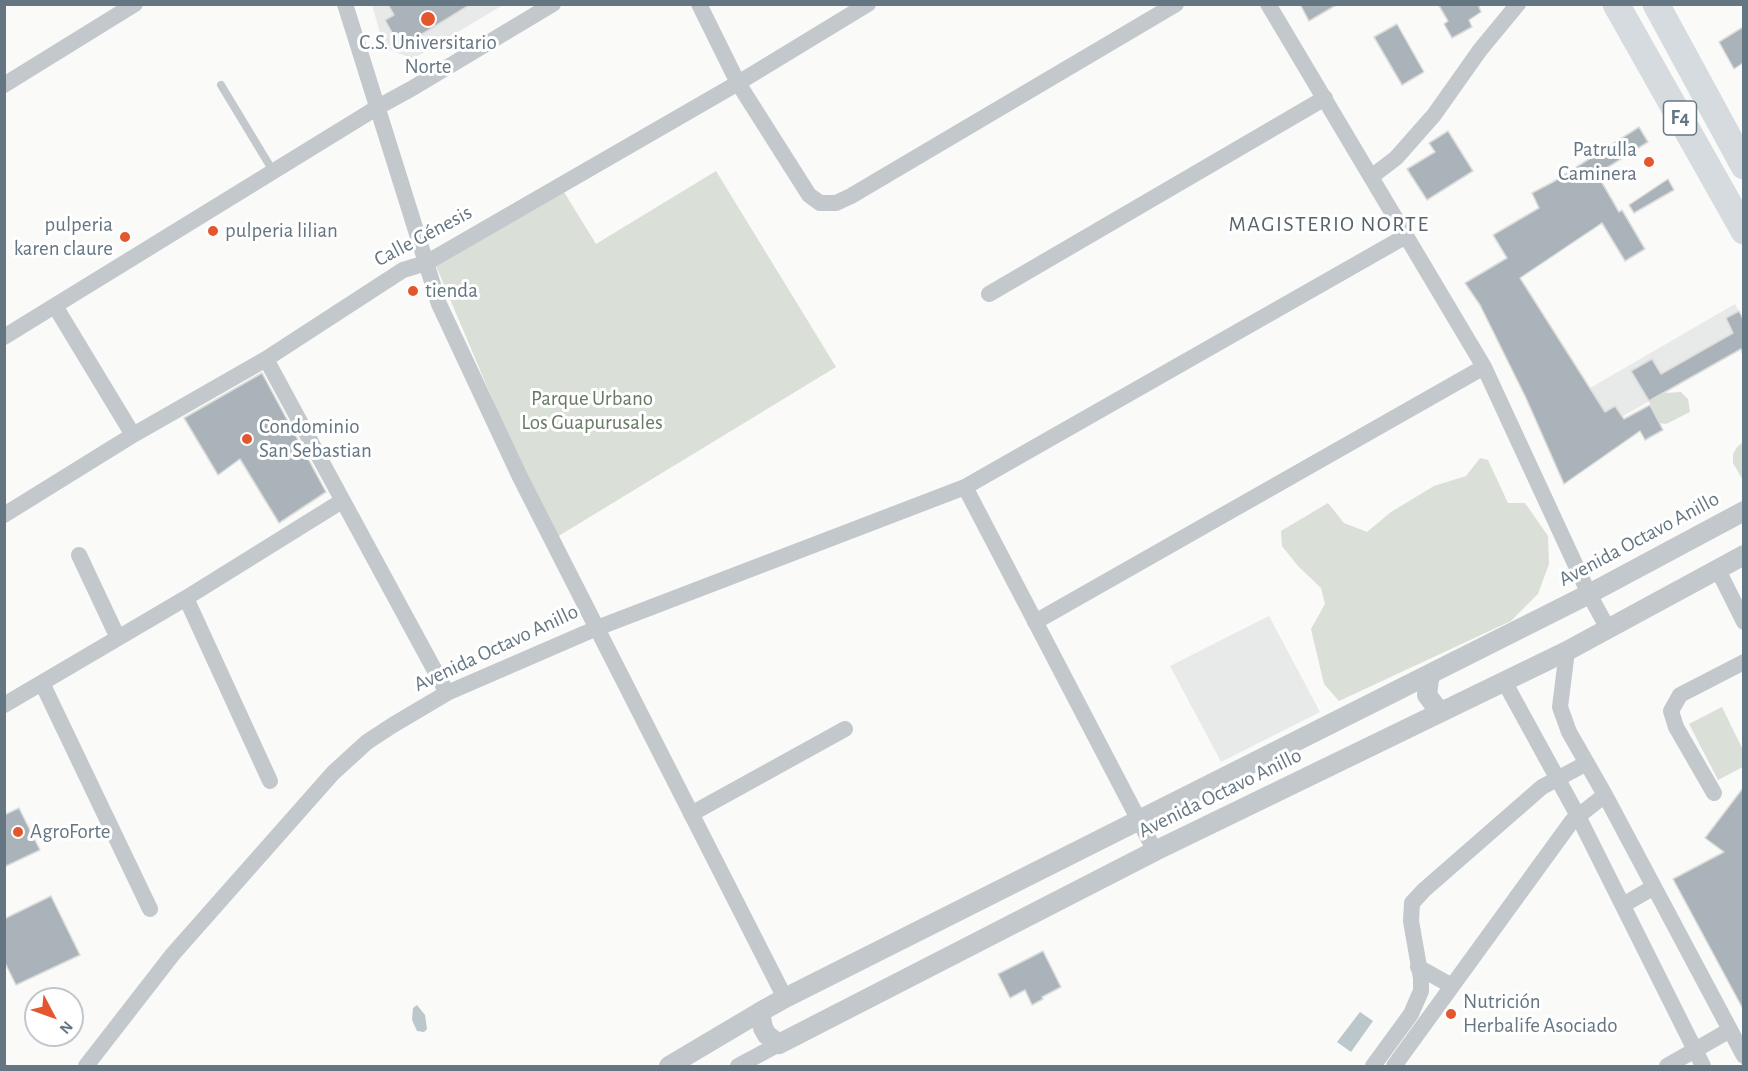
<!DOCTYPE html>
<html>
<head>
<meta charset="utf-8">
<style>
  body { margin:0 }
  #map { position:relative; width:1748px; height:1071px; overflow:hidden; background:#fafaf8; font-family:"Alegreya Sans",sans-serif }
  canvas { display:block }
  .frame { position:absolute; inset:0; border:6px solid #657683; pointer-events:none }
  .north { position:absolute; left:24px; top:987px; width:60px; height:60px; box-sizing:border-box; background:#fff; border:2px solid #c1c8cd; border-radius:50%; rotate:131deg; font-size:16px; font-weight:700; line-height:24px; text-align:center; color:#657683 }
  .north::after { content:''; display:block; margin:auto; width:21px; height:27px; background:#e4572e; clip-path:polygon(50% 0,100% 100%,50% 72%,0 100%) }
</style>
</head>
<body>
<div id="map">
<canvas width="1748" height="1071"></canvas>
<div class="frame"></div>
<div class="north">N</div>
</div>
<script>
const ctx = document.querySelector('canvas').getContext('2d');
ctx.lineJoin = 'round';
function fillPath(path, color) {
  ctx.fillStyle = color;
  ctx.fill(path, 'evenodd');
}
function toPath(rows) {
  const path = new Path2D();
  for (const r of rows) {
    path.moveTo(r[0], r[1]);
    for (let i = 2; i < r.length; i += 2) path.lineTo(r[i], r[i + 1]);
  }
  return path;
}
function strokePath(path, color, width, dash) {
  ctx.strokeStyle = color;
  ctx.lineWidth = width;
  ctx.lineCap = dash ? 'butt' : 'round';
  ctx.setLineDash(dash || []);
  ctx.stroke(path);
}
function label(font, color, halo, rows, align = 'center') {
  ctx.font = font + ' "Alegreya Sans",sans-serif';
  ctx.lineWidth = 6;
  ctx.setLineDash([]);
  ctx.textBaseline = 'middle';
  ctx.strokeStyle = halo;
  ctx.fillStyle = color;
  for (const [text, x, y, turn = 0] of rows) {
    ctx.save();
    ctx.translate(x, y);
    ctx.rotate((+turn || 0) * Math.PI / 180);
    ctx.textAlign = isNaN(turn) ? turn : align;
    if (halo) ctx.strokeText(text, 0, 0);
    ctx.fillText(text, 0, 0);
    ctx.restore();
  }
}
fillPath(toPath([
  [372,5,503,5,413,59,390,50,380,33],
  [1735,304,1743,319,1743,347,1611,423,1590,388],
  [1269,616,1320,712,1221,762,1170,666]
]), '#e8e9e9');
fillPath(toPath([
  [716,171,836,367,552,540,436,266,564,192,596,244],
  [1681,392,1688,399,1690,412,1666,424,1659,423,1649,401,1664,393],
  [1743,442,1743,478,1741,477,1733,463,1733,454,1737,447],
  [1480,458,1488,460,1508,503,1525,503,1548,536,1549,564,1538,594,1511,621,1339,701,1324,684,1311,629,1325,604,1321,588,1298,566,1282,546,1281,531,1328,503,1344,523,1367,532,1391,512,1434,486,1466,476],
  [1722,707,1743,750,1743,767,1718,780,1689,724]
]), '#dadfd7');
fillPath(toPath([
  [417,1005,425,1015,427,1029,424,1032,417,1031,412,1020,413,1008],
  [1360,1012,1373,1021,1351,1052,1337,1042]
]), '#bbc7cb');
const building = toPath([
  [388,4,471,4,406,44,400,33,394,36,385,20,394,15,388,4],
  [1300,4,1338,4,1309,21,1300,4],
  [1438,4,1478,4,1481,12,1469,20,1472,27,1452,38,1444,24,1448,21,1438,4],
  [1397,24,1424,72,1402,85,1374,37,1397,24],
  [1743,27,1743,63,1734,69,1719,42,1743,27],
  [1639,127,1648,142,1597,174,1619,212,1622,210,1645,249,1625,261,1602,223,1520,278,1605,412,1615,406,1624,419,1650,405,1663,430,1645,440,1640,431,1564,484,1526,398,1480,305,1465,283,1507,258,1493,235,1539,208,1532,193,1553,182,1639,127],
  [1448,131,1473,171,1427,200,1407,169,1435,152,1429,143,1448,131],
  [1668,179,1674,190,1634,213,1629,205,1668,179],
  [1739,311,1743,319,1743,355,1741,349,1649,401,1631,371,1652,359,1661,374,1733,333,1726,318,1739,311],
  [262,373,326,492,279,523,240,459,218,475,184,418,262,373],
  [1743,788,1743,1009,1673,879,1724,852,1705,838,1743,788],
  [19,808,40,850,4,867,4,815,19,808],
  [51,896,80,955,16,985,4,961,4,919,51,896],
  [1043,951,1061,987,1042,997,1043,999,1032,1005,1025,990,1010,998,998,974,1043,951]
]);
fillPath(building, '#aab3b9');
strokePath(building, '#dcdcda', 1.5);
strokePath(toPath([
  [221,85,273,171]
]), '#c3c8cc', 8);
strokePath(toPath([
  [345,4,439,304,520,477,785,998],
  [699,4,738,83,809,195,820,203,836,203,851,196,1176,4],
  [1268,4,1484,367,1589,594,1607,627],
  [4,85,135,4],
  [1371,177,1396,158,1434,115,1480,50,1518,4],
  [989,294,1325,98],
  [55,306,133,435],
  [4,337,378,107,411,89,553,4],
  [266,359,447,693],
  [965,487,1155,851],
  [4,515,133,435,266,359,403,270,426,263,738,83,868,4],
  [79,555,118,638],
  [1718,570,1744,622],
  [186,598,270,781],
  [1035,622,1484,367],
  [1567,651,1560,707,1569,732,1605,795,1744,1056],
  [1504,681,1578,816,1703,1066],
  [42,683,150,909],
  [4,705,186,598,342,501],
  [1714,793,1676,727,1671,711,1680,695,1744,662],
  [691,814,845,729],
  [1623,905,1654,887],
  [1418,967,1452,986],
  [86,1066,173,954,333,773,367,742,393,725,447,693,597,628,965,487,1406,236],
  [738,1066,779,1044],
  [1373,1066,1411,1014,1421,991,1421,978,1411,921,1412,903,1424,890,1542,787,1587,763],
  [1394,1066,1572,821,1605,795],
  [1667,1066,1730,1030]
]), '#c3c8cc', 16);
strokePath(toPath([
  [1744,511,1589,594,785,998,760,1012,763,1028,767,1035,779,1044,1155,851,1567,651,1744,555],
  [1432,673,1429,679,1427,695,1436,707,1443,711],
  [669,1066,760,1012]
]), '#c3c8cc', 20);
strokePath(toPath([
  [1616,4,1744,231],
  [1656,4,1744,166]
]), '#d6dbdf', 27);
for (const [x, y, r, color] of [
  [428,19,8,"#e4572e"],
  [1649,162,6,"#e4572e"],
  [213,231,6,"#e4572e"],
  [125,237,6,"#e4572e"],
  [413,291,6,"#e4572e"],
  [247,439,6,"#e4572e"],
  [18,832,6,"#e4572e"],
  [1451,1014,6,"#e4572e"]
]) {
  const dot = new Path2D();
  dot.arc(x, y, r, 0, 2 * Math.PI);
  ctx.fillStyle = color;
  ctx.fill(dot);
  strokePath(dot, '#fff', 2);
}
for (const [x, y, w] of [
  [1680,118,33]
]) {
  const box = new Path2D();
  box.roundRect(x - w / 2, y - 17, w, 34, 4.5);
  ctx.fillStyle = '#fff';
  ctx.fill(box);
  strokePath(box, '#657683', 1.5);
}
label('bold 20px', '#657683', null, [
  ["F4",1680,118]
]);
label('21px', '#657683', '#fff', [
  ["C.S. Universitario",428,43,"center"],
  ["Norte",428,67,"center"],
  ["Patrulla",1637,150,"right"],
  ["Caminera",1637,174,"right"],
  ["pulperia",113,225,"right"],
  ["karen claure",113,249,"right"],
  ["pulperia lilian",225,231],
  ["tienda",425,291],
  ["Condominio",259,427],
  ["San Sebastian",259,451],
  ["AgroForte",30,832],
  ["Nutrición",1463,1002],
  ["Herbalife Asociado",1463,1026]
], 'left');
label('21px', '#657683', '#fff', [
  ["Calle Génesis",423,236,-28],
  ["Avenida Octavo Anillo",1639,539,-28],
  ["Avenida Octavo Anillo",496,648,-25],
  ["Avenida Octavo Anillo",1220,793,-26]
]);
label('21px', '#687a64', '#fff', [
  ["Parque Urbano",592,399],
  ["Los Guapurusales",592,423]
]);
ctx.letterSpacing = '1.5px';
label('22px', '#57646e', '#fff', [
  ["MAGISTERIO NORTE",1329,224]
]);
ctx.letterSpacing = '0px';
</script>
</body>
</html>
